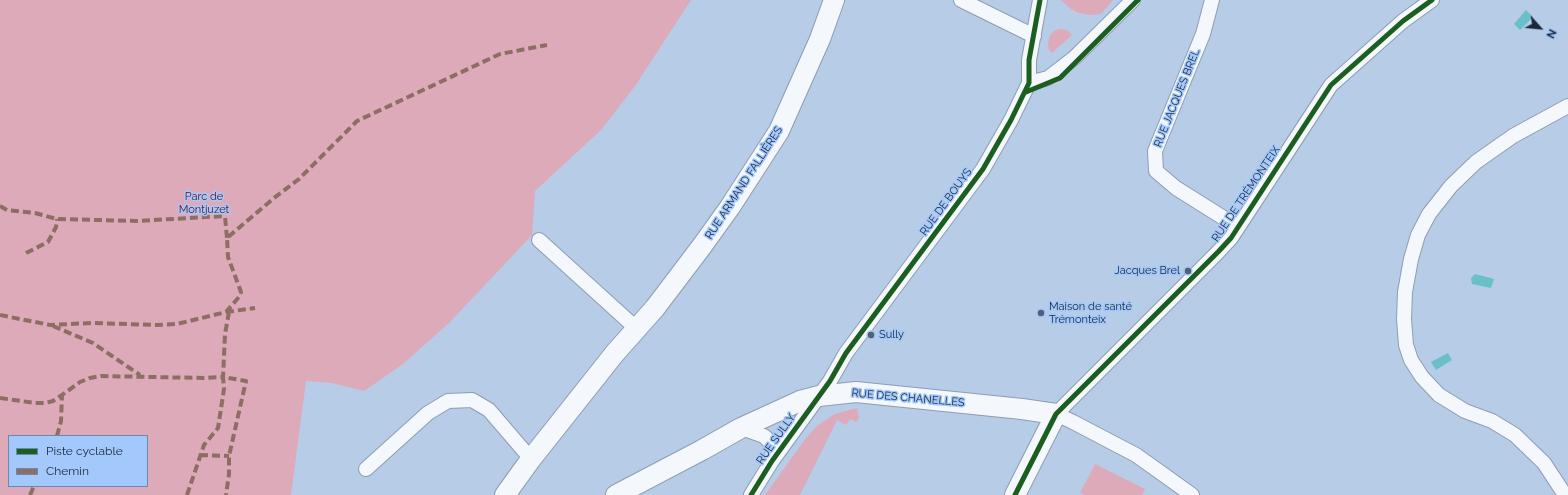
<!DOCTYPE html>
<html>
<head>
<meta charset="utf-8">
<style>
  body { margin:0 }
  #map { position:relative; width:1568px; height:495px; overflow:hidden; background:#b7cce7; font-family:Raleway,sans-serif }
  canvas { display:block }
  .legend { position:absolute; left:8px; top:435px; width:140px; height:52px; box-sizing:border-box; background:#a3c8fb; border:1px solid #6c88af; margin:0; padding:5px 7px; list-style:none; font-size:12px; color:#1a283c }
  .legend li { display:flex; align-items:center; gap:8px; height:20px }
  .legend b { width:20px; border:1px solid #6c88af }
  .north { position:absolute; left:1520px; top:8px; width:40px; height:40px; -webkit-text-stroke:3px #a3c8fb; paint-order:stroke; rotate:117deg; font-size:11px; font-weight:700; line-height:16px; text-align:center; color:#1a283c }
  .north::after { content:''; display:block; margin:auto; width:14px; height:18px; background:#1a283c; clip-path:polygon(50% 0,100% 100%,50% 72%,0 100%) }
</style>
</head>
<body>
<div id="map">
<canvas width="1568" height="495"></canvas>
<ul class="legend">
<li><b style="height:5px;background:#1b5e20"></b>Piste cyclable</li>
<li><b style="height:5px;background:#8d6e63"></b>Chemin</li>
</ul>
<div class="north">N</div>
</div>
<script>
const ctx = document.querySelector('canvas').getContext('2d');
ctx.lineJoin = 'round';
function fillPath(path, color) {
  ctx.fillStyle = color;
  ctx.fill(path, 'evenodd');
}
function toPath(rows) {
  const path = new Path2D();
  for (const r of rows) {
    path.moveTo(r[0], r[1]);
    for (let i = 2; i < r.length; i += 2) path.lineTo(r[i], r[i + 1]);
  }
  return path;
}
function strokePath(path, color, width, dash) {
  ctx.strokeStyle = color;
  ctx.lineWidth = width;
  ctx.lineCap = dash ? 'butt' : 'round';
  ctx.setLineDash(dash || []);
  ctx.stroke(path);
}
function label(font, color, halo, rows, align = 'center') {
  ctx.font = font + ' Raleway,sans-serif';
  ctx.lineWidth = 3;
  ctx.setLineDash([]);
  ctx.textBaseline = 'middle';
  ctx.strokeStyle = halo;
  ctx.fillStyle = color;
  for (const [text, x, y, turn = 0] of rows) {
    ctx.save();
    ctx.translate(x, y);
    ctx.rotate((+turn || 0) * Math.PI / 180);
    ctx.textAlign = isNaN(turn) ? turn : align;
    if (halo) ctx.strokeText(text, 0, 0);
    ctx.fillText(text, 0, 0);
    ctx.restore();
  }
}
fillPath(toPath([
  [0,0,691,0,635,86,601,130,535,191,532,235,450,322,403,364,364,391,332,383,306,381,291,495,0,495],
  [9,436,147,436,147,486,9,486],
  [1061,0,1113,0,1101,14,1090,15,1079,13,1071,9],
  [1060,29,1067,30,1072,35,1052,53,1049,50,1048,43,1050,35,1054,31],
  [857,408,859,418,856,422,850,419,846,425,837,420,800,495,765,495,806,438,818,425,835,414],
  [1095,464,1145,489,1142,495,1085,495,1080,493]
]), '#dcaab9');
fillPath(toPath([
  [1526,10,1533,17,1520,30,1514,24],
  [1475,274,1494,279,1491,288,1472,284,1471,278],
  [1448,353,1452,360,1436,370,1431,362]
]), '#6abfc8');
const street = toPath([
  [961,0,1034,36],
  [1212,0,1203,34,1155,151,1156,171,1176,188,1238,227],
  [1029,83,1048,78,1074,58,1133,0],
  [539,240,637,329],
  [741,428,764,436,773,445,772,461],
  [366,469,428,413,448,401,472,400,489,410,531,459],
  [751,495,772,461,830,381,846,353,983,169,1011,120,1029,83,1029,60,1040,0],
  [1192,495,1136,455,1073,422,1056,414,1218,252,1231,238,1331,85,1403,21,1432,0],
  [1565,495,1544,463,1515,435,1492,421,1465,411,1439,395,1422,377,1411,360,1406,345,1404,319,1405,292,1411,259,1418,235,1429,214,1451,186,1476,162,1513,136,1568,106]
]);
const secondary = toPath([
  [505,495,531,459,615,353,655,308,702,246,730,207,779,131,820,39,834,0],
  [616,495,702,450,741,428,800,401,819,396,856,392,1022,409,1056,414,1015,495]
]);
strokePath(street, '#8d9db2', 16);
strokePath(secondary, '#8d9db2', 22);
strokePath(street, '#f4f7fb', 14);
strokePath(secondary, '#f4f7fb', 20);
strokePath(toPath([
  [0,206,7,210,35,213,57,219,137,221,225,216],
  [224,206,227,238],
  [26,253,48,242,56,227,57,219],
  [226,312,255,308],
  [0,315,50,325,92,323,155,325,177,324,226,312,239,297,241,292,228,257,227,238,274,198,299,179,357,121,500,54,547,45],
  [53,326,93,343,140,375],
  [0,398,35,403,45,403,53,401,62,395,80,382,90,378,101,376,204,378,223,377,225,334,229,312],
  [57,436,61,421,62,395],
  [200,455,229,456],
  [30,495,34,486],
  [187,495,204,445,218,428,224,389,223,377,246,381,229,456,229,474,226,495]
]), '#8d6e63', 4, [8, 4]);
strokePath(toPath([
  [1026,92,1060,78,1138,0],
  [751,495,772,461,830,381,846,353,983,169,1011,120,1029,83,1029,60,1040,0],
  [1015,495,1056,414,1218,252,1231,238,1331,85,1403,21,1432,0]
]), '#1b5e20', 5);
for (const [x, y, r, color] of [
  [1188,271,4,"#516178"],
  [1041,313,4,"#516178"],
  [871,335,4,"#516178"]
]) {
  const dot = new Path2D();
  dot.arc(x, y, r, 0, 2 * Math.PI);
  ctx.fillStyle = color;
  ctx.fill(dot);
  strokePath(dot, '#a3c8fb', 1.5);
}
label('11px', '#1a283c', '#a3c8fb', [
  ["RUE JACQUES BREL",1177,98,-68],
  ["RUE ARMAND FALLIÈRES",744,183,-57],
  ["RUE DE TRÉMONTEIX",1246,194,-56],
  ["RUE DE BOUYS",946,202,-54],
  ["RUE DES CHANELLES",908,398,5],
  ["RUE SULLY",776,439,-55]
]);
label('11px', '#640d1e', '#a3c8fb', [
  ["Parc de",204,197],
  ["Montjuzet",204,210]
]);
label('11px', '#1a283c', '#a3c8fb', [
  ["Jacques Brel",1180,271,"right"],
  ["Maison de santé",1049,307],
  ["Trémonteix",1049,320],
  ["Sully",879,335]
], 'left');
</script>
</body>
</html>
